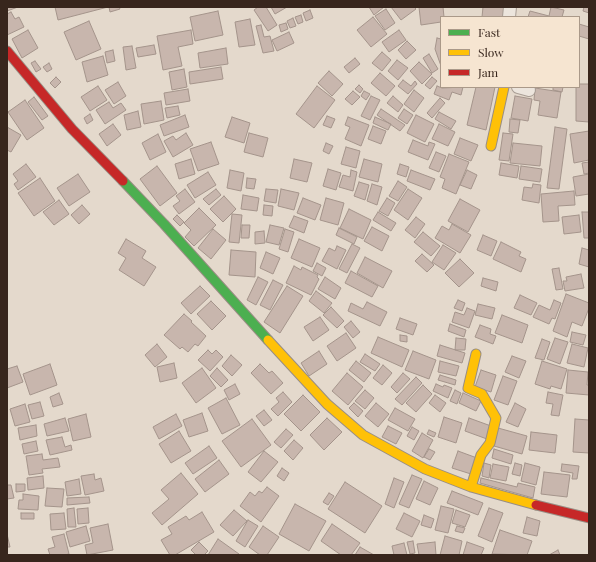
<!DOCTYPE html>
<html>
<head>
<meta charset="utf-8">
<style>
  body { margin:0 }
  #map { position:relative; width:596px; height:562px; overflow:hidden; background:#e4d9cc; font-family:"Playfair Display",serif }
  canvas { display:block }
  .frame { position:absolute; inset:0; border:8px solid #38261d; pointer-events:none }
  .legend { position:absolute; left:440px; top:16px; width:140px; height:72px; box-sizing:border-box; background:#f6e5d1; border:1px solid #aa9989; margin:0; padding:5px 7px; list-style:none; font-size:12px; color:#38261d }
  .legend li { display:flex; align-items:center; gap:8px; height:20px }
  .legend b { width:20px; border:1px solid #aa9989 }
</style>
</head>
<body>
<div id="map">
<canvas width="596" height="562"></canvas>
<div class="frame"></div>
<ul class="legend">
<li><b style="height:5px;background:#4caf50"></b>Fast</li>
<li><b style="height:5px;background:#ffc107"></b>Slow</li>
<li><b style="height:5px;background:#c62828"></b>Jam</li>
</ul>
</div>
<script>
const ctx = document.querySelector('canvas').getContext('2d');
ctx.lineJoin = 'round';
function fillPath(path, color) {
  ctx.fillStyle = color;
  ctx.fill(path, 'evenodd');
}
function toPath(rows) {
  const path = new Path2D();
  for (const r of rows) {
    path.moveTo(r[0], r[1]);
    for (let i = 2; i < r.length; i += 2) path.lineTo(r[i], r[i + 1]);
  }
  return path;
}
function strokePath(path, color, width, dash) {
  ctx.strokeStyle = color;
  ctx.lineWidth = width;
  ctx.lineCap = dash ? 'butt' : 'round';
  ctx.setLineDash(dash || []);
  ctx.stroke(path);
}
const building = toPath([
  [7,7,18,7,7,11,7,7],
  [55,7,108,7,58,20,55,7],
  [109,7,119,7,120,9,110,12,109,7],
  [258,7,266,7,277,25,268,31,254,10,258,7],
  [271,7,287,7,275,14,271,7],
  [369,7,384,7,374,15,369,7],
  [391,7,414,7,416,9,401,20,391,7],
  [419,7,443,7,444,17,441,17,441,22,421,25,419,7],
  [483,7,509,7,508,17,482,17,483,7],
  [551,7,564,10,562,17,528,17,530,11,549,16,551,7],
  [584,7,589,7,589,13,583,11,584,7],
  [386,9,395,23,385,30,375,16,386,9],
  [310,10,313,18,306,21,303,13,310,10],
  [218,11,223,35,195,41,190,17,218,11],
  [11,12,15,19,19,17,24,27,7,35,7,14,11,12],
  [301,15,303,22,298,24,295,17,301,15],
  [373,17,387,34,371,47,357,30,373,17],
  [293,18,296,26,290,28,287,21,293,18],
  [250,19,255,45,239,47,235,22,250,19],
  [89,21,101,49,76,60,64,32,89,21],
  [286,23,288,29,281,32,279,25,286,23],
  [579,24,589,27,589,39,579,36,579,24],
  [261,25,264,37,270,36,274,51,263,53,256,26,261,25],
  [28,30,38,48,22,58,12,39,28,30],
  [191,30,193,44,178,47,182,66,163,70,157,36,191,30],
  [399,30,406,40,389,52,382,42,399,30],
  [289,32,294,43,277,51,272,40,289,32],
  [437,38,441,39,441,66,435,49,437,38],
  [407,41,416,50,406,59,398,50,407,41],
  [154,45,156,54,138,57,136,48,154,45],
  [132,46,136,68,126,70,123,47,132,46],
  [226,48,228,64,200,68,198,53,226,48],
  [113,50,115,61,107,63,105,52,113,50],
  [382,52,391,60,382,71,372,63,382,52],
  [429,54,438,69,432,73,423,58,429,54],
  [103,56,108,75,87,82,82,62,103,56],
  [355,58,360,64,349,73,344,67,355,58],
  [397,60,408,68,398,80,388,71,397,60],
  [35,61,41,69,36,72,31,63,35,61],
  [419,62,432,74,422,84,410,71,419,62],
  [49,63,52,69,47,72,43,67,49,63],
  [221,67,223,79,190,84,189,72,221,67],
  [184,69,187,87,172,90,169,72,184,69],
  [329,71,343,84,332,96,318,83,329,71],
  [380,73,395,86,386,96,371,83,380,73],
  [56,77,61,82,55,88,50,83,56,77],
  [432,77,437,81,430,89,425,85,432,77],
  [403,80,411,86,415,81,417,84,408,94,398,86,403,80],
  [118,82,126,96,114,104,105,90,118,82],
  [579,84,589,84,589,122,576,121,576,87,579,87,579,84],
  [359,85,363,89,360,93,355,89,359,85],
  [98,86,107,100,90,111,81,97,98,86],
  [317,86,335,100,314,128,296,114,317,86],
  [437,86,442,88,463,87,461,95,452,92,449,100,434,94,437,86],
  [476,87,495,87,486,130,467,125,476,87],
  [553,87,563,87,562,92,553,90,553,87],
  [535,88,561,92,557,118,538,115,540,101,534,100,535,88],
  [188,89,190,101,166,105,164,93,188,89],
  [414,90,424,98,414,112,404,104,414,90],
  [353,91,360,97,352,105,345,99,353,91],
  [364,91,370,94,366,100,361,96,364,91],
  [371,96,380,100,370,120,361,116,371,96],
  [393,96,403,105,398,112,387,103,393,96],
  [515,96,532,99,528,121,511,118,515,96],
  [34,97,48,116,42,120,28,102,34,97],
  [440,98,445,103,432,118,427,113,440,98],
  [25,100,44,128,27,140,8,112,25,100],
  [161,101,164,120,144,124,141,104,161,101],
  [109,102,113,108,121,103,126,110,105,124,96,110,109,102],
  [178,106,180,115,167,118,165,108,178,106],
  [381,109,405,125,400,131,377,115,381,109],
  [404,109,413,115,407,124,398,118,404,109],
  [138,111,141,127,127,130,124,115,138,111],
  [439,112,456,121,451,129,435,119,439,112],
  [90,114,93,120,87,124,84,118,90,114],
  [185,115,189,127,164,136,160,125,185,115],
  [416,115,434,124,425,142,407,133,416,115],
  [327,116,335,119,331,128,323,125,327,116],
  [232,117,250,123,244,143,225,137,232,117],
  [348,117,369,125,361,146,345,139,350,127,345,125,348,117],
  [375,117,391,124,388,130,373,123,375,117],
  [510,119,520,120,518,133,509,132,510,119],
  [113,124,121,135,107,146,99,134,113,124],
  [439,124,455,132,448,146,432,139,439,124],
  [373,126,386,131,381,144,368,139,373,126],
  [7,127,21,135,11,152,7,150,7,127],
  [555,127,567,129,559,189,547,188,555,127],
  [589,131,589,160,574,163,570,134,589,131],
  [186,133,193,145,173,157,164,141,173,136,176,140,186,133],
  [249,133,268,138,263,157,244,152,249,133],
  [503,133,513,134,509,161,499,160,503,133],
  [158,134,166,152,150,160,142,143,158,134],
  [460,138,478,145,471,161,454,154,460,138],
  [413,140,428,146,429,142,435,144,428,160,408,152,413,140],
  [211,142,219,164,198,171,190,149,211,142],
  [326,143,333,146,329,154,323,151,326,143],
  [513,143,542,146,540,166,510,163,513,143],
  [346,147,360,151,356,168,341,164,346,147],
  [436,152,446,156,439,172,429,168,436,152],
  [449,154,469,162,456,194,442,188,445,179,440,177,449,154],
  [191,159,195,174,179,179,175,164,191,159],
  [294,159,312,163,307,182,290,178,294,159],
  [364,159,382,164,378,182,359,177,364,159],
  [589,162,589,173,584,174,582,163,589,162],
  [501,163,519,166,517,178,499,175,501,163],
  [26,164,36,177,18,190,14,184,18,181,13,174,26,164],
  [400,164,409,167,406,177,397,174,400,164],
  [157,166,177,193,160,206,140,179,157,166],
  [521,166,542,169,540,182,519,179,521,166],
  [328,169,341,173,336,190,323,186,328,169],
  [230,170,244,173,241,191,227,188,230,170],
  [351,170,357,172,353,191,339,187,343,175,350,177,351,170],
  [411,170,435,179,430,190,407,181,411,170],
  [467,170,477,175,471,189,460,185,467,170],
  [208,172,216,185,195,198,187,185,208,172],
  [78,174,90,192,69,206,57,188,78,174],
  [589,174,589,194,576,196,573,177,589,174],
  [40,178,55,201,34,216,18,193,40,178],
  [247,178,256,179,254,189,246,188,247,178],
  [398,181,407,187,398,201,389,196,398,181],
  [359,182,369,185,365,200,354,196,359,182],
  [372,184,382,187,377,205,367,201,372,184],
  [533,184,541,185,539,203,522,200,524,187,532,188,533,184],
  [185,189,195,202,179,214,173,206,180,201,176,196,185,189],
  [216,189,221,195,209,205,203,199,216,189],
  [266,189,278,190,276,203,264,201,266,189],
  [281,189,299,193,294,210,278,206,281,189],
  [408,189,422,198,408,220,394,210,408,189],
  [574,191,575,205,558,206,559,221,543,222,541,194,574,191],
  [243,195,259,198,257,211,241,209,243,195],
  [224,196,236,209,223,222,210,209,224,196],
  [303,198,321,205,315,220,297,213,303,198],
  [326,198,344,203,338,225,320,220,326,198],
  [387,198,395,203,388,216,379,211,387,198],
  [460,199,480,210,468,232,448,221,460,199],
  [59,200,69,214,54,225,43,212,59,200],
  [82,205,90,214,79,224,71,215,82,205],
  [264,205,273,206,272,216,263,215,264,205],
  [199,208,216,225,194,246,185,237,191,230,184,223,199,208],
  [349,209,371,220,363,239,340,228,349,209],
  [378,212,396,223,391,231,373,220,378,212],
  [582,212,589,212,589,238,584,238,582,212],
  [232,214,242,215,239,243,229,242,232,214],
  [177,215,184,222,180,226,173,219,177,215],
  [579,215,581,232,564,234,562,217,579,215],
  [294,216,308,221,304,233,289,227,294,216],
  [416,217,425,224,415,238,405,230,416,217],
  [452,224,471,235,460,253,435,238,442,226,449,230,452,224],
  [242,225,250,225,249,238,241,238,242,225],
  [270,225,284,228,279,245,266,242,270,225],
  [372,227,389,236,382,251,364,241,372,227],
  [339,228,357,237,354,244,336,235,339,228],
  [213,229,226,240,211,259,198,248,213,229],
  [285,229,294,232,288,252,279,249,285,229],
  [264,231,265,243,255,244,255,232,264,231],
  [423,232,440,246,431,256,414,242,423,232],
  [483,235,497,241,491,256,477,250,483,235],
  [126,239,146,251,142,258,156,267,144,286,119,270,126,258,118,253,126,239],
  [299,239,320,248,312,267,291,258,299,239],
  [501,242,521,252,519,256,526,259,521,272,493,259,501,242],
  [352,244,360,248,347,273,339,269,352,244],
  [443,245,456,253,444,270,432,262,443,245],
  [337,246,346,250,337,269,322,261,329,248,335,251,337,246],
  [582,248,589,250,589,267,579,264,582,248],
  [231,250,256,252,255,277,229,275,231,250],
  [266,252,280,258,273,274,260,268,266,252],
  [422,254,434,265,427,272,415,261,422,254],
  [365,257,392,271,383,288,357,273,365,257],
  [460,259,474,273,459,287,445,273,460,259],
  [317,263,326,268,322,276,313,271,317,263],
  [294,266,301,270,302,267,318,275,317,277,319,279,311,295,286,283,294,266],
  [559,268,563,289,556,290,552,269,559,268],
  [351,271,378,286,372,297,345,283,351,271],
  [581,274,584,288,565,291,563,281,567,281,566,277,581,274],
  [258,277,268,282,256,305,247,300,258,277],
  [325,277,341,288,335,299,318,289,325,277],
  [483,278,498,282,496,291,481,286,483,278],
  [273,280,283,285,270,310,260,305,273,280],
  [200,286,210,296,191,314,181,303,200,286],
  [287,286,303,296,280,333,264,322,287,286],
  [316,291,332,303,324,313,309,301,316,291],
  [566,294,589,303,589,308,582,326,572,322,567,337,553,331,566,294],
  [520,295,537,303,531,315,514,308,520,295],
  [458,300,465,303,462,311,454,308,458,300],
  [554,300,561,303,555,319,552,318,549,324,533,317,539,305,550,310,554,300],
  [211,301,226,316,212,330,197,314,211,301],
  [367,302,387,312,380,326,348,311,351,303,363,309,367,302],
  [478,304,495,308,492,319,475,315,478,304],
  [331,307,344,321,337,328,323,315,331,307],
  [467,308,475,311,469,328,452,322,455,312,464,315,467,308],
  [184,314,192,321,191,322,206,336,198,346,195,344,188,352,182,347,180,349,164,335,184,314],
  [502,315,528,325,522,343,495,333,502,315],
  [320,317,329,330,313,341,304,327,320,317],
  [400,318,417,324,413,335,396,329,400,318],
  [351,321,360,332,353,338,344,327,351,321],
  [450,324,466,330,464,337,448,331,450,324],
  [480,325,491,329,490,334,496,336,493,344,475,337,480,325],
  [572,332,586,335,583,345,570,342,572,332],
  [346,333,356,348,337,361,327,346,346,333],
  [400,335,407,336,407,342,400,341,400,335],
  [378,337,409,350,402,367,371,353,378,337],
  [456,338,466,339,465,350,455,350,456,338],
  [555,338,568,342,560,364,547,359,555,338],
  [542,339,550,342,544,360,535,358,542,339],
  [157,344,167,357,155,367,145,355,157,344],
  [572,344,588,348,584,367,567,363,572,344],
  [440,345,465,353,462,363,437,356,440,345],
  [208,350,212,354,216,350,223,357,210,371,198,360,208,350],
  [319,351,327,364,309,376,301,363,319,351],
  [413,351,436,360,429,379,405,370,413,351],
  [365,354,380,364,375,371,360,362,365,354],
  [231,355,242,365,232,376,222,366,231,355],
  [512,356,526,361,519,378,505,372,512,356],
  [356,361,371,373,364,382,349,370,356,361],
  [440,361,459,366,456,376,438,372,440,361],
  [542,361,567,369,561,389,551,386,550,389,535,384,542,361],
  [174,363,177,378,160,382,157,367,174,363],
  [50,364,57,385,30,395,23,374,50,364],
  [260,364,269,373,272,371,283,383,271,394,251,373,260,364],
  [383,365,392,373,382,385,373,378,383,365],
  [17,366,23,382,7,388,7,369,17,366],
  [202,368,216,388,196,403,182,383,202,368],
  [217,368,228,380,221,387,210,376,217,368],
  [481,370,496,375,491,392,475,387,481,370],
  [568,370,588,372,587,385,589,385,589,395,566,393,568,370],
  [347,373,363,387,348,405,332,391,347,373],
  [403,373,410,379,397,393,391,387,403,373],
  [440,375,456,380,455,385,438,380,440,375],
  [503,376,517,381,508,405,494,400,503,376],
  [416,377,422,383,402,405,395,399,416,377],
  [235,384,240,394,229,400,224,390,235,384],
  [436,384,443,387,444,385,452,388,448,398,433,391,436,384],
  [423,385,432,394,416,412,406,403,423,385],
  [365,390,374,398,365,409,355,401,365,390],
  [455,390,461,393,457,404,450,401,455,390],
  [283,392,292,402,278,416,271,409,279,402,276,398,283,392],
  [548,392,563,395,559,416,551,415,553,404,546,403,548,392],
  [59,393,63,404,53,407,50,397,59,393],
  [463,393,481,401,476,411,459,403,463,393],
  [303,395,320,412,301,431,284,414,303,395],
  [435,395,446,403,440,412,429,403,435,395],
  [226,398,240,425,222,434,208,408,226,398],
  [40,402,44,416,32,419,28,405,40,402],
  [354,403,363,411,358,417,349,408,354,403],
  [376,403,389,414,378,427,365,416,376,403],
  [515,403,526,409,518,427,506,422,515,403],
  [25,404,30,422,15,426,10,409,25,404],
  [395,408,415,419,408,431,388,420,395,408],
  [264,410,272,420,264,426,256,416,264,410],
  [202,413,208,431,189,437,183,420,202,413],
  [86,414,91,437,73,441,68,419,86,414],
  [176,414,182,426,159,439,153,427,176,414],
  [444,417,462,423,456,443,438,437,444,417],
  [65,418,69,431,47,436,44,424,65,418],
  [327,418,342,432,324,450,310,435,327,418],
  [469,418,491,426,487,439,465,431,469,418],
  [252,419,271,445,241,467,222,441,252,419],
  [575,419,589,420,589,453,573,452,575,419],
  [36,425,37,436,20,440,18,428,36,425],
  [388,426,402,433,396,444,382,437,388,426],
  [412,427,419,431,414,440,407,436,412,427],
  [498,428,527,436,522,454,494,446,498,428],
  [286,429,293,435,281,448,274,442,286,429],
  [429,430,436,433,434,437,427,434,429,430],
  [179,431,191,451,171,463,159,444,179,431],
  [531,432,557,435,555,453,529,450,531,432],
  [422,433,433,440,423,458,412,451,422,433],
  [62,437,65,447,71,445,72,450,50,455,46,440,62,437],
  [294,440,303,448,293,460,284,451,294,440],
  [36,441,38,451,24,454,22,444,36,441],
  [209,446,217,458,193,474,185,463,209,446],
  [429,449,435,452,430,460,424,457,429,449],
  [494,449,513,455,511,464,492,458,494,449],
  [264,451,278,462,261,482,248,472,264,451],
  [458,451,477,458,471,474,452,468,458,451],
  [42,454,43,460,58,458,60,467,42,469,43,473,29,475,26,456,42,454],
  [219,460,229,474,205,492,195,479,219,460],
  [484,463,491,465,489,478,482,476,484,463],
  [515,463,522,465,520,476,512,474,515,463],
  [525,463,540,467,536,485,521,481,525,463],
  [493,464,509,467,506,481,490,478,493,464],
  [562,464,579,466,577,479,572,479,573,473,561,471,562,464],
  [282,468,289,473,284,481,277,476,282,468],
  [544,472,570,475,567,497,541,494,544,472],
  [181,473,198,494,162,525,152,513,169,499,161,490,181,473],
  [94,474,95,480,101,478,104,491,85,495,81,476,94,474],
  [412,475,422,479,409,508,399,504,412,475],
  [43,476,44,488,28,490,27,478,43,476],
  [394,478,404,482,394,508,385,504,394,478],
  [481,478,517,487,518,483,535,487,533,498,480,483,481,478],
  [79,479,81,494,67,496,65,482,79,479],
  [424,481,438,488,430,505,416,499,424,481],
  [345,482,382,506,365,533,328,509,345,482],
  [16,484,25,484,25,491,16,492,16,484],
  [7,485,11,485,14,498,7,499,7,485],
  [267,487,279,496,261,522,240,506,250,492,255,496,259,491,262,493,267,487],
  [47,488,64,489,62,507,45,506,47,488],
  [452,491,483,503,478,515,447,503,452,491],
  [329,493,334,496,328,505,323,502,329,493],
  [23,494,39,496,38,510,18,509,19,500,23,500,23,494],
  [89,497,90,503,67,505,67,498,89,497],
  [295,504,326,521,309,551,279,534,295,504],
  [441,506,454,509,448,533,435,530,441,506],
  [74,508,76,527,68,527,67,509,74,508],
  [88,508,89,523,78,524,77,509,88,508],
  [489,508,503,513,492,542,478,536,489,508],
  [234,510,247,521,233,536,220,525,234,510],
  [456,510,470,515,465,527,452,523,456,510],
  [202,512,214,532,175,555,170,555,161,540,172,534,168,527,186,516,189,520,202,512],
  [21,513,34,513,34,519,21,519,21,513],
  [64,513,66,529,51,530,50,514,64,513],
  [404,513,420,521,412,537,396,529,404,513],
  [424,515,434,519,431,528,421,525,424,515],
  [527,517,540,521,537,536,523,533,527,517],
  [248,520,258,526,245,547,236,541,248,520],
  [108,524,113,550,87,555,85,545,93,543,90,528,108,524],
  [332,524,360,543,351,555,341,555,321,541,332,524],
  [86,526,90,541,70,547,66,532,86,526],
  [263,526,279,537,267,555,260,555,249,547,263,526],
  [457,526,465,528,463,533,455,531,457,526],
  [500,530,532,541,527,555,492,554,500,530],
  [7,534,10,547,7,547,7,534],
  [64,534,69,554,64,555,50,555,48,549,55,547,52,537,64,534],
  [445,536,462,541,459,555,440,555,445,536],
  [218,539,239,554,238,555,208,555,218,539],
  [413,541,415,553,410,554,407,542,413,541],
  [199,542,208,551,204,555,196,555,191,550,199,542],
  [435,542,436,555,419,555,417,544,435,542],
  [467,542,484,548,481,555,463,555,467,542],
  [404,543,407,555,394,555,392,546,404,543],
  [360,547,374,555,355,555,360,547],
  [558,550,560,555,549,555,558,550]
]);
fillPath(building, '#c8b6ad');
strokePath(building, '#a4948b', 1);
const street = toPath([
  [509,17,510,7],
  [518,87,529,90]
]);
const fast = toPath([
  [123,181,164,224,268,340]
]);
const slow = toPath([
  [491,146,504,87],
  [268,340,327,404,363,435,425,469,471,487,536,505],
  [471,487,481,455,490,443,496,418,482,394,468,388,476,354]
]);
const jam = toPath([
  [7,51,72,129,123,181],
  [536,505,589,518]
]);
strokePath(street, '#a99e95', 14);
strokePath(fast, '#998e84', 11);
strokePath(slow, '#998e84', 11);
strokePath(jam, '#998e84', 11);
strokePath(street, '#ece5dd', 12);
strokePath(fast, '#4caf50', 9);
strokePath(slow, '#ffc107', 9);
strokePath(jam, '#c62828', 9);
</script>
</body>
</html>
